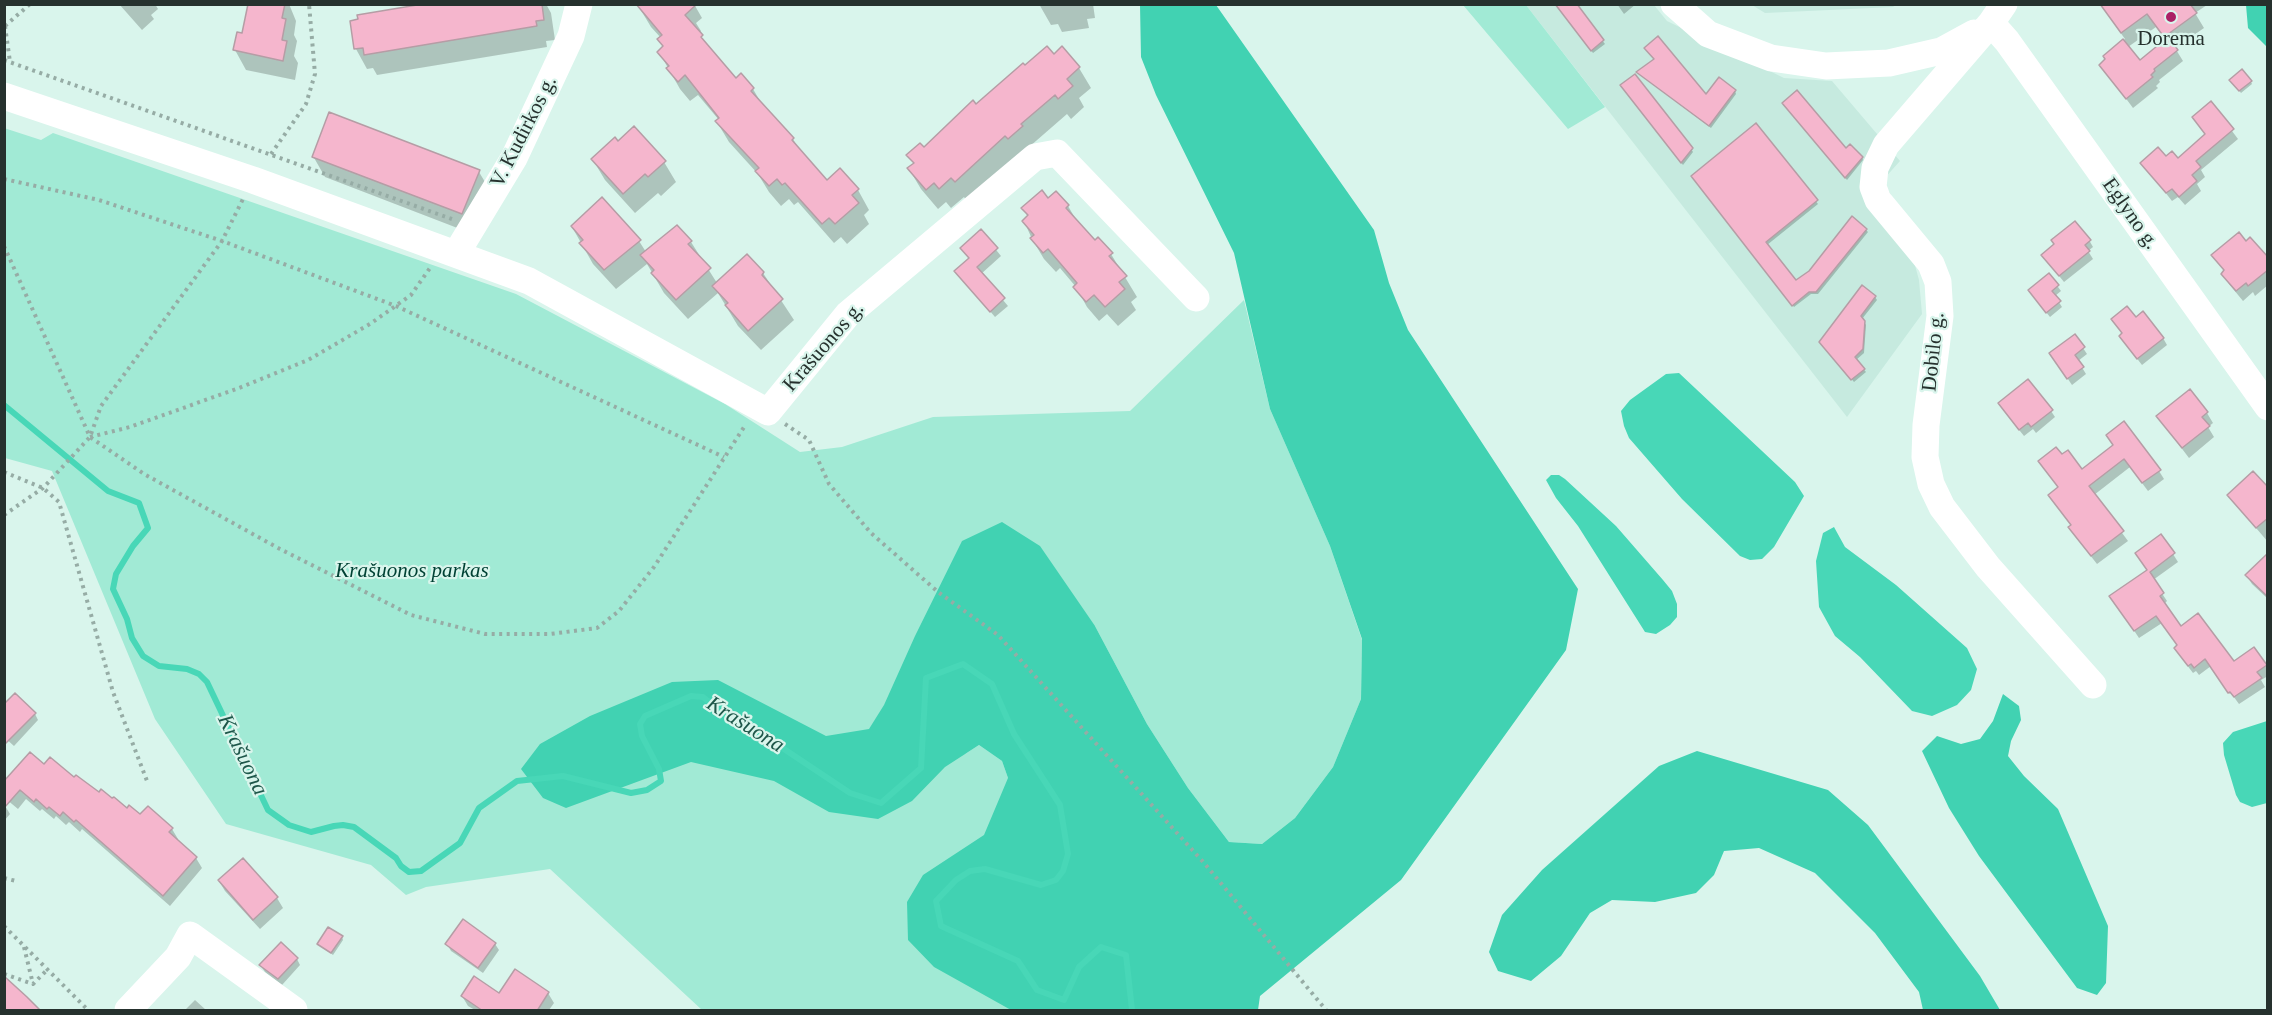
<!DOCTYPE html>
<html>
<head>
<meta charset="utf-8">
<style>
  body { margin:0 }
  #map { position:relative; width:2272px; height:1015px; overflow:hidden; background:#d9f5ec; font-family:Georgia,serif }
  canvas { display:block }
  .frame { position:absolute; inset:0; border:6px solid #26312e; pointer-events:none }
</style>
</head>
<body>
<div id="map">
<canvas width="2272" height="1015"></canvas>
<div class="frame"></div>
</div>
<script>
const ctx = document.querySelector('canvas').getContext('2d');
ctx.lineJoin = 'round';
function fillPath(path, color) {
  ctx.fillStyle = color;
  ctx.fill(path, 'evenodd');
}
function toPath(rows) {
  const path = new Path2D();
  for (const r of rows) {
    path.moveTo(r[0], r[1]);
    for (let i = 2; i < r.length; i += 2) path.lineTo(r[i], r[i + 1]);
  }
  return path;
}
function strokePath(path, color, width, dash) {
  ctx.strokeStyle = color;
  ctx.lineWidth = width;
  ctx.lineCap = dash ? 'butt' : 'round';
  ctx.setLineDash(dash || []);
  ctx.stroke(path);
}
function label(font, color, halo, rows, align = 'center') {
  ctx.font = font + ' Georgia,serif';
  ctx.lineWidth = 4.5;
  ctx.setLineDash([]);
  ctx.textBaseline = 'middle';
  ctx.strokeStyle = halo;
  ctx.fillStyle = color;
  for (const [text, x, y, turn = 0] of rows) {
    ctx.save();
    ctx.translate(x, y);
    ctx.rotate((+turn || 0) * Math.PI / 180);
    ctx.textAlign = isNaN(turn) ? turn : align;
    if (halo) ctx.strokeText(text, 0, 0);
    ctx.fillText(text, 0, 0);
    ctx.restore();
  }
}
fillPath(toPath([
  [1526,5,1654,5,1667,21,1784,78,1832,81,1900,161,1883,180,1901,214,1919,280,1922,314,1847,417],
  [1752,5,1896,5,1893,7,1765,13]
]), '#c6eadf');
fillPath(toPath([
  [1463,5,1526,5,1605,107,1568,129],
  [4,128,41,140,53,133,516,294,725,404,800,452,842,447,933,417,1130,411,1244,300,1270,409,1330,546,1362,640,1361,699,1333,767,1295,818,1262,844,1229,842,1188,788,1147,724,1095,626,965,754,979,745,1002,761,1008,778,1139,1010,702,1010,550,869,426,887,406,895,371,865,226,824,155,719,52,471,5,458]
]), '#a1ead5');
fillPath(toPath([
  [1140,5,1216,5,1374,230,1389,283,1408,330,1578,589,1566,650,1401,880,1260,996,1258,1010,1011,1010,934,967,908,940,907,902,923,875,984,835,1008,778,1002,761,979,745,945,767,912,801,878,819,829,812,774,781,691,762,566,808,543,798,521,769,540,744,590,716,672,682,718,680,826,736,869,729,884,705,915,636,962,541,1002,522,1040,546,1095,626,1147,724,1188,788,1229,842,1262,844,1295,818,1333,767,1361,699,1362,639,1330,546,1270,409,1234,253,1156,95,1141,57],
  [2246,5,2267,5,2267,47,2248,28],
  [2003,694,2019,706,2021,720,2011,741,2008,756,2024,776,2058,809,2108,926,2106,983,2097,995,2077,988,1979,856,1949,808,1922,751,1937,736,1961,744,1980,739,1993,721],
  [1697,751,1828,790,1868,825,1980,976,2000,1010,1923,1010,1919,992,1875,933,1815,873,1759,848,1724,851,1714,875,1696,893,1655,902,1612,900,1590,913,1561,956,1531,981,1498,971,1489,952,1502,915,1542,870,1659,766]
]), '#41d2b2');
fillPath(toPath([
  [1679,373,1795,482,1804,496,1774,547,1762,559,1750,560,1740,556,1682,499,1629,438,1624,426,1621,411,1630,400,1666,374],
  [1551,475,1559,475,1565,479,1616,526,1663,580,1672,591,1677,604,1677,617,1670,625,1656,634,1645,632,1578,526,1556,498,1546,480],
  [1834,527,1845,547,1896,585,1967,648,1977,669,1971,690,1957,705,1932,716,1912,711,1860,657,1835,636,1819,607,1816,561,1823,533],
  [2267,721,2267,803,2252,807,2240,802,2236,795,2224,755,2223,743,2233,732]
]), '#48d7b7');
fillPath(toPath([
  [119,4,155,4,158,9,151,15,154,19,142,30],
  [250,4,289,4,296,21,294,35,297,41,294,56,298,63,295,80,246,70,235,50,243,35],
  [432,4,546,4,551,13,555,40,546,41,547,47,377,75,373,68,367,69,356,49,351,22],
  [694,4,702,18,696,23,701,31,699,33,708,47,736,80,753,89,763,106,793,139,801,153,826,182,858,190,869,210,864,215,869,224,847,244,841,237,834,243,798,202,794,205,789,199,781,206,769,192,758,174,729,142,717,122,719,120,698,95,690,101,680,89,659,52,664,48,659,40,661,38,651,27,639,7],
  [1093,4,1095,18,1087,19,1089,28,1062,32,1058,24,1051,25,1039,4],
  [1556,4,1575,4,1605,44,1593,53],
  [1617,4,1636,4,1624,14],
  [2100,4,2207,5,2195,13,2204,28,2175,48,2183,61,2159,80,2160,82,2156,86,2158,88,2133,108,2101,65,2107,60,2105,56,2125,39],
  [2156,27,2166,41,2140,62,2128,47],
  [1054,56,1079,68,1091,88,1079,98,1084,107,1071,119,1067,114,967,201,964,197,951,208,946,202,938,209,921,189,909,169,914,164,908,155,923,149,1025,67],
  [1638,73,1706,97,1735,91,1736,94,1711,128],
  [2251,82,2252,84,2241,93,2233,83],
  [1624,88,1691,149,1693,152,1683,165],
  [2211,103,2238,139,2201,170,2205,177,2197,184,2201,191,2185,205,2178,197,2172,201,2142,163,2166,159,2178,160,2206,135,2194,118],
  [1785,106,1846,151,1862,157,1863,160,1847,180],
  [330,114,479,172,491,192,473,234,325,177,313,156],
  [1756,125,1818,204,1767,245,1796,283,1866,230,1868,232,1818,294,1811,294,1794,307,1694,179],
  [593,160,664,162,676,182,661,196,658,193,635,213,605,180],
  [1048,200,1068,206,1078,223,1094,242,1111,254,1137,297,1131,302,1136,310,1118,326,1107,314,1099,321,1087,307,1076,287,1060,268,1056,272,1044,259,1032,239,1024,221,1028,217,1023,209],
  [572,227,639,241,646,252,677,227,691,242,717,283,763,273,794,320,761,350,738,326,718,293,688,319,664,293,647,264,616,289,593,264],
  [981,231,1001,256,981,274,1008,306,995,317,956,271,969,259,961,248],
  [2089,240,2093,247,2088,251,2093,259,2064,282,2047,261],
  [2246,243,2268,260,2268,285,2255,296,2253,292,2243,301,2229,284,2223,274,2225,272,2213,256],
  [2049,275,2061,291,2055,296,2062,307,2050,317,2033,296],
  [1875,297,1877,300,1862,319,1866,325,1864,353,1856,360,1866,372,1854,382,1823,345],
  [2136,319,2163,338,2167,345,2142,365,2125,343],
  [2083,348,2087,354,2078,361,2086,374,2072,385,2055,360],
  [2003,410,2051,411,2055,417,2036,433,2033,429,2024,436],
  [2207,413,2213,423,2208,427,2214,437,2189,458,2158,417],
  [2114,446,2159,471,2164,479,2148,491,2130,467,2094,495,2128,541,2097,564,2075,536,2059,489,2040,461,2082,471],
  [2268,489,2268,542,2228,495],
  [2173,554,2178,562,2153,580,2167,601,2164,604,2180,628,2233,663,2254,649,2268,670,2268,676,2261,680,2265,687,2239,704,2211,666,2199,675,2196,671,2193,673,2180,656,2179,646,2162,623,2139,638,2111,596],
  [2268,555,2268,599,2252,584,2247,576],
  [35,714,38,720,14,746,4,737],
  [44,766,74,779,127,810,172,829,178,839,176,841,196,858,202,868,170,906,82,829,80,832,69,822,66,825,56,816,54,819,42,809,40,811,26,799,18,809,6,799],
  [4,804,10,814,4,821],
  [219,881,277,898,283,908,260,929,225,891],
  [342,937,343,940,333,955,319,944],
  [447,944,495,944,499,950,483,973,451,951],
  [297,959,300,965,282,985,265,972,261,966],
  [548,993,554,1003,549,1010,475,1010,468,1006,462,996],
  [195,1000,206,1010,185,1010]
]), '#0003');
strokePath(toPath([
  [4,405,108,491,139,503,148,528,133,546,116,574,113,589,127,619,132,638,143,656,159,666,187,669,199,674,207,682,268,810,289,825,311,832,334,826,343,825,354,827,396,858,401,866,409,872,421,871,460,843,479,808,517,781,563,776,631,793,647,790,661,781,659,769,642,736,640,724,645,716,691,696,703,697,732,720,763,735,850,793,881,803,921,768,926,678,963,664,992,684,1014,734,1060,805,1068,854,1063,871,1056,880,1041,885,985,869,970,871,956,880,936,901,941,926,1018,961,1037,990,1064,1000,1079,967,1101,947,1126,955,1132,1010]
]), '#48d7b7', 6);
const building = toPath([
  [248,4,285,4,282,18,286,19,282,40,287,41,283,61,233,50,237,32,242,33,248,4],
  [423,4,542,4,544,20,536,21,537,26,364,55,363,48,354,49,350,21,358,19,357,15,423,4],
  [636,4,697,4,685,15,703,35,701,37,736,78,741,73,754,88,751,91,794,138,792,140,827,180,840,168,859,189,852,195,859,203,835,224,829,218,822,224,785,183,782,185,777,179,769,186,755,171,759,168,715,121,719,118,685,75,678,82,666,68,669,66,657,52,663,46,657,39,662,35,636,4],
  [1555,4,1577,4,1604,40,1591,51,1555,4],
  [2100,4,2190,4,2197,13,2164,37,2147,14,2121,33,2100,4],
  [1658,36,1706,94,1719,77,1736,90,1709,126,1636,72,1654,59,1644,48,1658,36],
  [2168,37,2178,50,2154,69,2155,71,2151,75,2153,77,2126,99,2099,65,2105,59,2103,56,2123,39,2140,60,2168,37],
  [1047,46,1054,54,1062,46,1080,67,1067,79,1073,86,1058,99,1055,95,1021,124,1023,126,1008,139,1005,136,955,182,951,178,939,189,934,183,926,190,907,168,914,163,906,155,920,143,924,147,973,100,976,104,1023,63,1025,65,1047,46],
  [2242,69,2252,81,2239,91,2229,80,2242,69],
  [1635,74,1693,148,1681,163,1620,85,1635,74],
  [1797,90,1846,148,1850,144,1863,157,1845,178,1782,103,1797,90],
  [2211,101,2234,129,2196,161,2201,167,2192,175,2197,181,2179,197,2172,189,2166,193,2140,163,2158,147,2166,156,2172,151,2178,158,2205,134,2192,117,2211,101],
  [329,112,480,170,462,214,312,157,329,112],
  [1756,123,1818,200,1766,242,1796,280,1809,271,1852,216,1867,229,1816,292,1809,292,1792,306,1691,176,1756,123],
  [634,126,666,161,648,177,645,174,623,194,591,159,615,137,618,141,634,126],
  [1042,190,1048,198,1056,191,1069,205,1066,208,1095,240,1098,237,1113,253,1109,256,1127,276,1119,282,1125,289,1105,307,1094,295,1086,302,1073,287,1077,283,1048,249,1043,253,1030,238,1034,235,1022,221,1028,215,1021,208,1042,190],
  [602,197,641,240,604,270,579,243,583,240,571,226,602,197],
  [2075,221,2091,240,2085,245,2090,251,2059,276,2041,255,2054,244,2051,240,2075,221],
  [677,225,692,241,688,244,711,268,676,300,651,273,654,270,640,255,677,225],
  [981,229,998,248,977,267,1005,298,990,312,954,271,969,258,960,248,981,229],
  [2239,232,2246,241,2250,237,2268,257,2268,270,2248,286,2246,283,2236,291,2221,274,2224,270,2211,255,2239,232],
  [747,254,764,272,762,275,783,299,748,331,725,305,728,303,712,286,747,254],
  [2049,273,2059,285,2052,291,2061,301,2046,313,2028,290,2049,273],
  [1862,285,1876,296,1861,316,1865,321,1863,349,1855,357,1865,369,1851,380,1819,342,1862,285],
  [2127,306,2136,317,2143,311,2164,338,2137,359,2119,336,2122,333,2111,319,2127,306],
  [2075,334,2085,347,2075,355,2084,367,2067,379,2049,353,2075,334],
  [2028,379,2053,410,2031,427,2028,423,2019,430,1998,403,2028,379],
  [2190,389,2208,412,2202,417,2210,426,2182,448,2156,416,2190,389],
  [2124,421,2161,470,2142,483,2124,459,2089,486,2124,531,2091,556,2068,527,2071,525,2048,495,2058,487,2038,461,2056,447,2062,454,2068,450,2082,469,2113,445,2106,435,2124,421],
  [2253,471,2268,487,2268,518,2256,528,2227,495,2253,471],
  [2161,534,2175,553,2150,572,2164,593,2160,596,2181,626,2198,613,2234,661,2254,647,2267,665,2257,672,2262,678,2234,697,2230,692,2228,693,2205,659,2194,668,2191,664,2188,666,2174,648,2177,645,2156,616,2134,631,2109,596,2147,570,2135,553,2161,534],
  [2268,553,2268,597,2245,575,2268,553],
  [15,693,36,713,4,745,4,704,15,693],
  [30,752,44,764,50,757,74,777,76,775,99,792,101,789,112,798,114,797,127,808,129,805,140,814,148,806,173,828,169,832,197,857,163,896,76,820,74,822,63,812,60,816,49,807,47,809,36,799,34,802,20,790,4,808,4,781,30,752],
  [243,858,278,897,253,920,218,880,243,858],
  [463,919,496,943,478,968,445,944,463,919],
  [328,927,343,936,331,953,317,944,328,927],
  [281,942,298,958,278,979,259,965,281,942],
  [515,969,549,992,537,1011,483,1011,461,996,474,976,499,993,515,969],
  [4,976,27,997,41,1011,4,1011,4,976]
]);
fillPath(building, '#f5b6cd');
strokePath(building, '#b59da5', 1.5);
strokePath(toPath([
  [5,26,10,62],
  [5,26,30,4],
  [4,60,452,219],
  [271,154,306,104,315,74,309,4],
  [4,179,99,200,222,241,396,306,724,457],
  [4,246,90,437,144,474,280,549,411,615,485,634,550,634,597,628,619,611,654,567,746,424],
  [785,424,809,440,829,484,871,533,938,592,998,635,1205,864,1326,1010],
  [90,437,130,427,239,388,308,360,370,324,411,295,430,268],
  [4,472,43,488,59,502,113,692,147,781],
  [4,515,43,488,90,437,101,406,222,241,243,199],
  [4,878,16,881],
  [4,926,88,1010],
  [24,947,33,984],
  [4,974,33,984,47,970]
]), '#96aca5', 4, [3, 4.5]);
strokePath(toPath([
  [1674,4,1708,34,1771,58,1826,66,1889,63,1941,51,1974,33],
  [2004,4,1991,23,1886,145,1875,168,1873,187,1878,200,1931,264,1938,282,1940,316,1926,425,1925,457,1931,484,1942,507,1988,567,2093,685],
  [1991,23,2007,41,2268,407],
  [4,96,253,180,529,281,768,412,848,314,1035,157,1057,153,1196,298],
  [456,254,514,158,571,36,579,4],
  [128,1010,178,957,190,935,294,1010]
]), '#fff', 27);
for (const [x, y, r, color] of [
  [2171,17,6,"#aa2166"]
]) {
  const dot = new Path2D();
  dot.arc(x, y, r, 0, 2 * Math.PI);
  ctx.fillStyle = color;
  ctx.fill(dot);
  strokePath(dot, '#d9f5ec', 2);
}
label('21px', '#26312e', '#d9f5ec', [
  ["Dorema",2171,39]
]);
label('21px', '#26312e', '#d9f5ec', [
  ["V. Kudirkos g.",524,132,-63],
  ["Eglyno g.",2130,214,55],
  ["Krašuonos g.",824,347,-49],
  ["Dobilo g.",1934,352,-84]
]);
label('italic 21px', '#004134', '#d9f5ec', [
  ["Krašuonos parkas",412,571]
]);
label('italic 22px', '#1e574a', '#d9f5ec', [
  ["Krašuona",745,725,32],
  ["Krašuona",242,755,64]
]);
</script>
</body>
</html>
